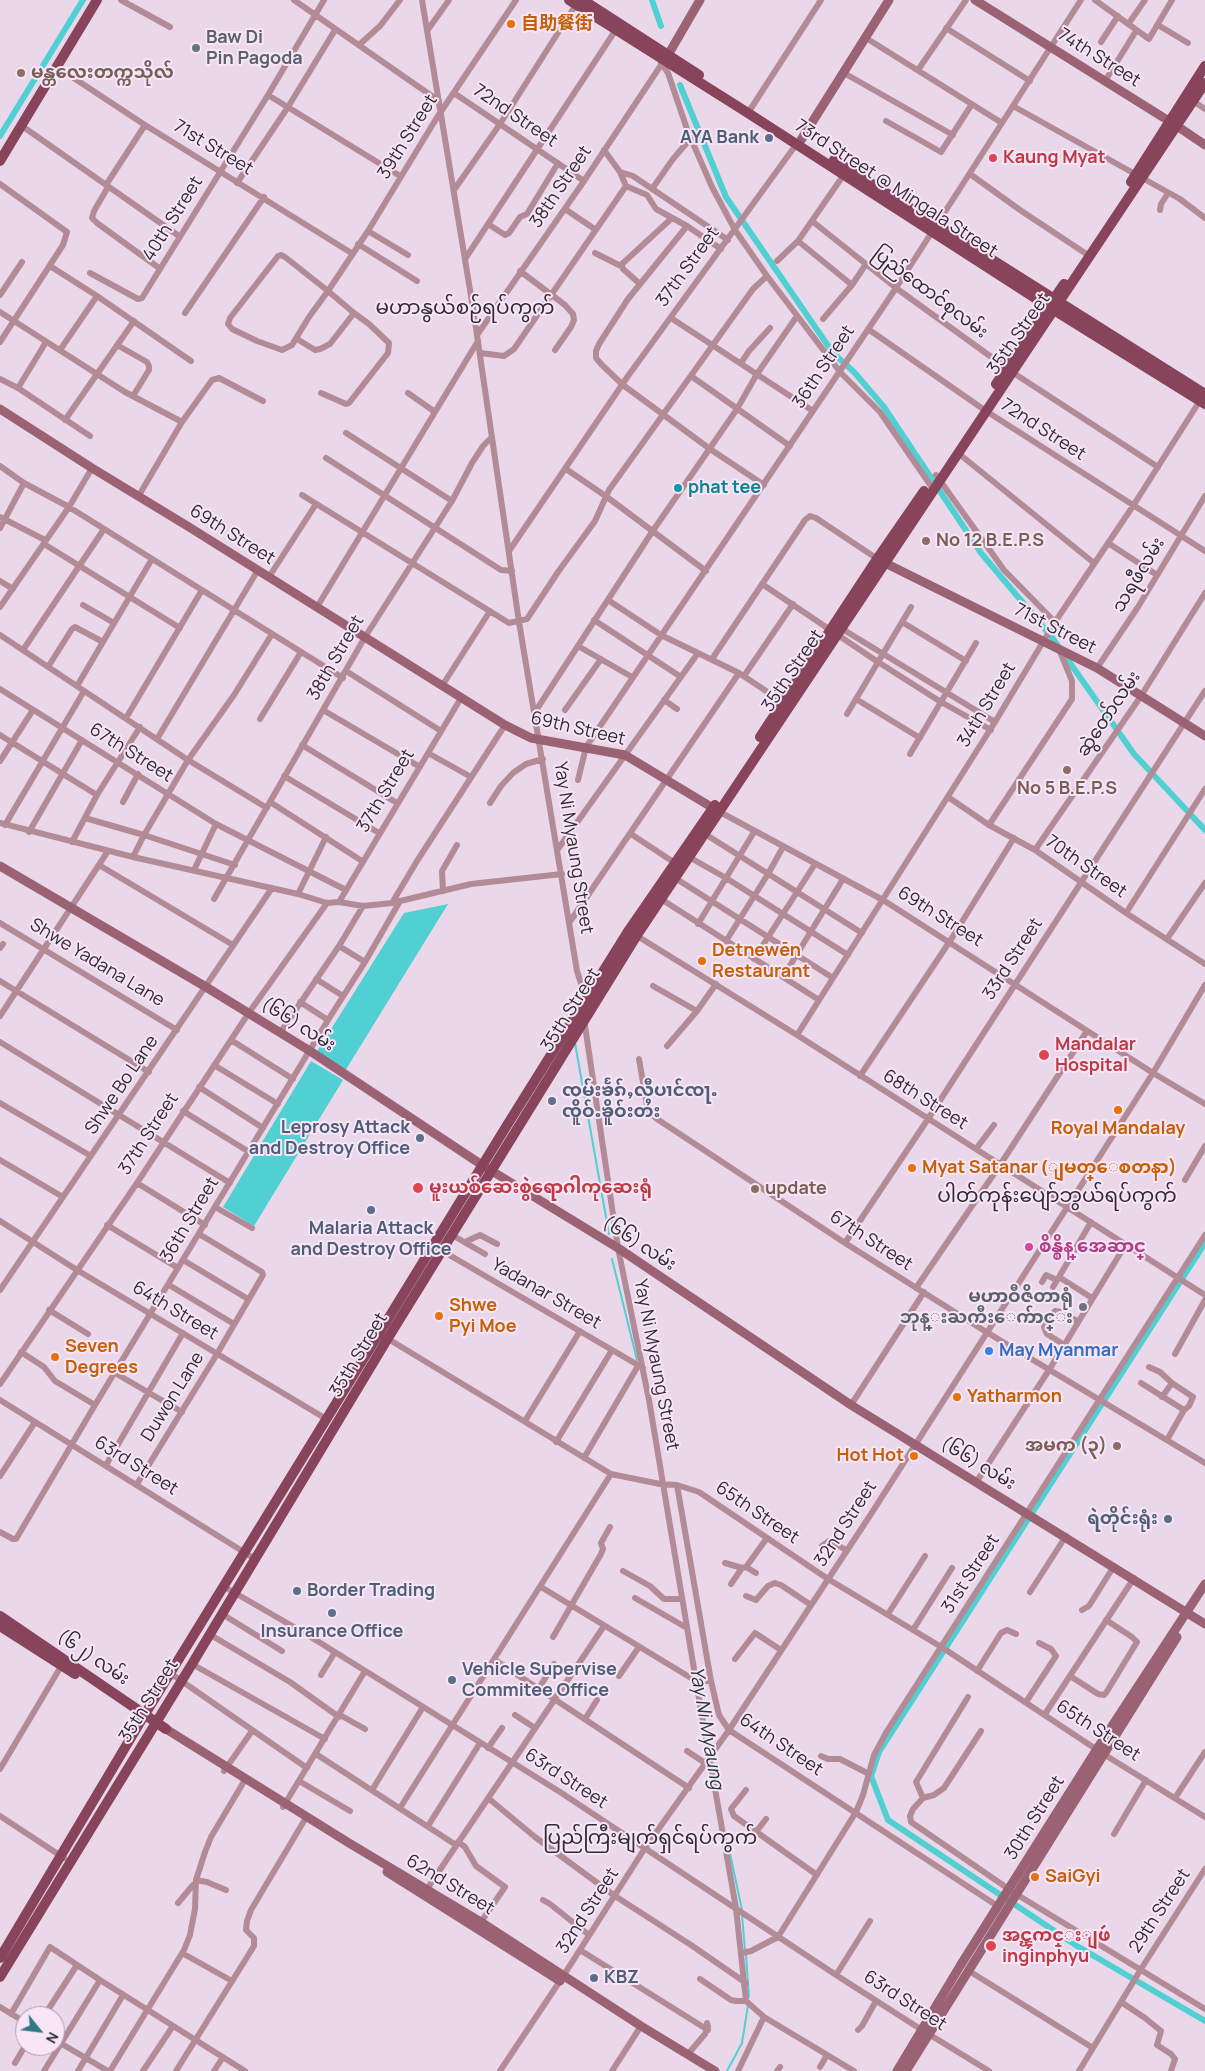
<!DOCTYPE html>
<html>
<head>
<meta charset="utf-8">
<style>
  body { margin:0 }
  #map { position:relative; width:1205px; height:2071px; overflow:hidden; background:#ead8ea; font-family:Manrope,sans-serif }
  canvas { display:block }
  .north { position:absolute; left:15px; top:2006px; width:50px; height:50px; box-sizing:border-box; background:#f7e5f8; border:1px solid #a89aa8; border-radius:50%; rotate:119deg; font-size:14px; font-weight:700; line-height:20px; text-align:center; color:#312a31 }
  .north::after { content:''; display:block; margin:auto; width:18px; height:22px; background:#307882; clip-path:polygon(50% 0,100% 100%,50% 72%,0 100%) }
</style>
</head>
<body>
<div id="map">
<canvas width="1205" height="2071"></canvas>
<div class="north">N</div>
</div>
<script>
const ctx = document.querySelector('canvas').getContext('2d');
ctx.lineJoin = 'round';
function fillPath(path, color) {
  ctx.fillStyle = color;
  ctx.fill(path, 'evenodd');
}
function toPath(rows) {
  const path = new Path2D();
  for (const r of rows) {
    path.moveTo(r[0], r[1]);
    for (let i = 2; i < r.length; i += 2) path.lineTo(r[i], r[i + 1]);
  }
  return path;
}
function strokePath(path, color, width, dash) {
  ctx.strokeStyle = color;
  ctx.lineWidth = width;
  ctx.lineCap = dash ? 'butt' : 'round';
  ctx.setLineDash(dash || []);
  ctx.stroke(path);
}
function label(font, color, halo, rows, align = 'center') {
  ctx.font = font + ' Manrope,"Noto Sans SC","Noto Sans Myanmar",sans-serif';
  ctx.lineWidth = 4;
  ctx.setLineDash([]);
  ctx.textBaseline = 'middle';
  ctx.strokeStyle = halo;
  ctx.fillStyle = color;
  for (const [text, x, y, turn = 0] of rows) {
    ctx.save();
    ctx.translate(x, y);
    ctx.rotate((+turn || 0) * Math.PI / 180);
    ctx.textAlign = isNaN(turn) ? turn : align;
    if (halo) ctx.strokeText(text, 0, 0);
    ctx.fillText(text, 0, 0);
    ctx.restore();
  }
}
fillPath(toPath([
  [448,904,345,1071,316,1053,404,913],
  [311,1061,343,1080,254,1226,223,1207]
]), '#50d0d2');
strokePath(toPath([
  [575,1043,609,1234],
  [612,1259,637,1360],
  [728,1844,742,1910],
  [742,1915,745,1950],
  [746,1955,749,1997],
  [727,2071,742,2043,748,2005]
]), '#50d0d2', 2);
strokePath(toPath([
  [652,0,661,26],
  [680,85,726,197,833,353,854,372,884,407,981,553,1051,636,1134,754,1205,830],
  [0,136,83,0],
  [1205,1243,879,1752,871,1776,888,1820,1077,1946,1205,2021]
]), '#50d0d2', 6);
strokePath(toPath([
  [121,0,170,27],
  [294,0,439,101],
  [422,0,473,308,519,622,577,971,586,999],
  [1095,0,1149,39,1172,0],
  [1129,23,1145,0],
  [1158,25,1188,43],
  [946,28,1030,81],
  [427,31,449,0],
  [866,38,1002,123],
  [1101,42,1118,16],
  [359,45,380,26,400,0],
  [661,63,668,73,688,132,712,187,735,230,767,276,840,372,880,412,933,489],
  [57,67,145,125,353,254],
  [918,70,966,0],
  [844,73,953,135],
  [1105,81,1136,31],
  [454,93,584,181],
  [268,95,400,176],
  [1193,101,1205,109],
  [1013,106,1180,199,1205,218],
  [748,113,821,0],
  [886,121,941,152,972,104],
  [22,126,179,236],
  [604,150,620,172,626,186,647,195,656,209,687,226,721,249],
  [620,172,633,176,728,240],
  [970,174,1020,210,1091,257],
  [237,183,288,107,335,30],
  [0,184,67,232,63,245,0,342],
  [106,185,145,125],
  [108,187,94,211,92,218,97,223,159,268],
  [652,189,673,159,691,138],
  [454,190,500,124,577,3],
  [565,209,596,230],
  [1160,210,1161,204,1168,193],
  [812,221,896,288,1012,372,1158,467],
  [488,224,505,235,509,233,520,217,527,214,558,163],
  [687,226,628,299,599,344,596,351,596,358,602,365,623,385,710,449,764,485],
  [368,231,408,255],
  [798,241,852,285,866,264],
  [358,244,417,281],
  [595,253,621,266],
  [465,259,617,28],
  [777,261,798,241,845,173],
  [50,266,97,296,60,350],
  [520,271,565,305,573,314,574,320,571,327,555,350],
  [90,273,138,299,142,298,268,95,324,0],
  [640,284,623,269,622,264,672,218],
  [0,295,22,262],
  [97,296,191,361],
  [0,312,125,392,182,422],
  [185,313,264,197],
  [671,318,813,411],
  [823,319,852,285],
  [868,329,986,411,1205,551],
  [477,335,584,181,663,62],
  [297,339,315,350,320,349,330,344,354,313],
  [117,345,147,362,149,366,149,370,133,396],
  [480,353,504,356,514,349,626,186],
  [741,363,749,351,770,328],
  [691,376,790,446],
  [0,379,18,388,90,436],
  [18,388,46,342],
  [321,393,346,404,349,403,388,353,389,343,369,324,354,313,328,291,285,257,281,255,278,256,230,318,228,324,232,329,257,341,282,350,292,345,309,317,328,291,368,231,436,119,516,0],
  [408,393,435,412],
  [65,420,134,321],
  [346,433,452,501],
  [958,453,1094,563],
  [326,458,501,570,512,571],
  [0,466,24,483,69,507,343,678],
  [566,469,607,497,706,571],
  [936,475,1004,570,1055,622],
  [302,495,509,623,527,619,558,572,595,521,609,490,753,289,767,276],
  [138,497,182,422,212,380,219,378,263,401],
  [0,517,45,540],
  [0,528,24,483],
  [1108,543,1157,575],
  [44,544,180,628],
  [509,551,628,376,798,142],
  [269,577,316,504],
  [0,581,13,589],
  [762,584,878,662,941,702,991,730],
  [608,600,661,635,739,673,784,703],
  [83,605,114,623],
  [0,607,69,507,92,468],
  [317,607,478,341],
  [594,620,681,677],
  [902,622,966,661],
  [839,627,995,722],
  [0,635,188,760,267,808],
  [578,646,632,677],
  [23,650,104,529],
  [712,659,805,520,810,516,816,518,879,560],
  [48,667,72,629,75,627,103,642],
  [1097,668,1138,607,1205,496],
  [346,671,441,731],
  [744,676,793,604],
  [77,686,152,559],
  [442,686,490,611],
  [0,689,216,824,346,890],
  [856,699,920,738],
  [664,700,677,709],
  [323,710,420,767],
  [565,710,601,659],
  [535,712,652,532,737,409,757,374,797,316],
  [847,714,911,607],
  [126,718,202,590],
  [260,719,301,652],
  [0,735,97,795],
  [157,739,258,570],
  [302,745,397,803],
  [428,753,471,777],
  [910,754,976,643],
  [0,761,33,710],
  [284,776,379,833],
  [578,780,586,747,896,288,1081,0],
  [948,797,989,825,1035,850,1126,913,1205,964],
  [123,802,138,774],
  [270,802,362,861],
  [490,803,501,786,513,773,526,764,543,759],
  [718,811,883,900,1153,1073,1205,1104],
  [85,818,144,835,235,865],
  [0,823,133,857,298,894,327,903,339,902,363,906,392,903,471,884,562,874],
  [5,825,84,691],
  [989,825,1072,699,1072,681,1059,649],
  [29,832,82,740],
  [631,834,675,863],
  [705,834,862,933],
  [72,842,97,795,140,727],
  [558,849,698,653],
  [1035,850,1141,696,1205,593],
  [133,857,144,835,188,760,234,695,272,634],
  [689,857,726,878,848,955],
  [99,865,233,945],
  [194,870,216,824],
  [675,878,833,978],
  [443,891,442,871,457,845],
  [298,894,326,837],
  [214,899,365,637,452,501,472,463,483,446,492,437],
  [661,899,819,1000],
  [339,902,461,698],
  [392,903,417,861,505,725],
  [1126,913,1205,789],
  [0,923,177,1030],
  [569,923,739,673],
  [698,924,754,832],
  [634,934,797,1035,1205,1295],
  [1167,939,1205,883],
  [726,941,768,874,783,847],
  [339,946,365,962],
  [0,948,3,944],
  [754,959,815,864],
  [783,977,843,879],
  [316,979,343,996],
  [0,981,149,1072],
  [653,986,697,1011],
  [300,1002,328,1020],
  [0,1016,108,851],
  [584,1019,618,1248,649,1400,696,1681,736,1908,746,2001,764,2017,854,2071],
  [280,1033,339,946,363,906],
  [797,1035,995,722,1055,622,1133,506,1201,399],
  [231,1040,293,1079],
  [0,1042,230,1183],
  [667,1046,697,1011,716,984],
  [639,1059,647,1106,651,1114,657,1119,845,1243,988,1333,1205,1463],
  [214,1065,278,1104],
  [860,1076,950,941,1014,838],
  [199,1087,263,1128],
  [0,1103,91,1156],
  [183,1111,249,1152],
  [976,1149,994,1125],
  [0,1160,63,1197],
  [1185,1180,1205,1146],
  [137,1183,205,1225],
  [215,1207,252,1228],
  [0,1221,77,1270,328,1420],
  [1091,1222,1059,1277,1092,1298],
  [107,1225,178,1268],
  [452,1235,485,1254],
  [465,1242,480,1235,497,1244],
  [845,1243,928,1119,1205,691],
  [439,1249,643,1368],
  [183,1260,248,1299],
  [1042,1282,1046,1275,1057,1280],
  [169,1285,234,1324],
  [1053,1287,1059,1277],
  [916,1288,1000,1165,1087,1031],
  [0,1290,272,888],
  [49,1310,88,1334],
  [385,1337,611,1474,660,1484,677,1485,699,1492,828,1579,943,1648,1105,1755,1205,1817],
  [1063,1344,1047,1334,1044,1327,1046,1323,1055,1311,1062,1312,1077,1321],
  [21,1352,44,1367,55,1381,95,1405],
  [1175,1354,1205,1300],
  [1149,1367,1160,1372,1172,1383],
  [115,1373,182,1412],
  [1141,1383,1184,1410,1167,1440],
  [0,1384,137,1183,248,1014,327,903],
  [1162,1397,1172,1383,1193,1397,1189,1406,1184,1410],
  [0,1400,255,1559],
  [851,1405,924,1292],
  [525,1421,580,1331],
  [556,1442,612,1350],
  [584,1458,638,1366],
  [106,1465,183,1333],
  [0,1476,35,1422],
  [977,1481,1049,1370,1126,1244],
  [137,1484,217,1354,263,1275,262,1272,199,1234],
  [677,1485,711,1681],
  [0,1532,13,1539,16,1539,95,1405,328,1020,365,962,400,901],
  [822,1546,829,1541,832,1542,846,1550],
  [725,1563,742,1568,746,1567,767,1538],
  [746,1567,756,1573],
  [623,1571,650,1586,664,1599,682,1599],
  [731,1584,742,1568],
  [223,1586,306,1634,560,1792,836,1975,922,2030,989,2071],
  [541,1587,696,1681,711,1681,719,1715,729,1730,999,1907],
  [1030,1592,1066,1536],
  [746,1596,756,1600,768,1586,775,1583,781,1585,811,1605],
  [635,1598,687,1628],
  [1082,1610,1089,1606,1114,1566],
  [222,1614,282,1651],
  [888,1614,925,1556],
  [913,1630,952,1568],
  [209,1634,290,1682,339,1717],
  [553,1637,601,1554,603,1549,601,1543,610,1527],
  [735,1659,755,1633,781,1650],
  [495,1660,689,1788],
  [192,1664,325,1739],
  [977,1671,1001,1633,1007,1630,1016,1634],
  [170,1673,307,1768],
  [321,1675,335,1652],
  [619,1676,639,1647],
  [1070,1676,1098,1694,1104,1695,1106,1693,1137,1642,1132,1637,1106,1620],
  [539,1688,554,1664],
  [1026,1702,1056,1656,1051,1649,1039,1643],
  [1045,1714,1134,1578],
  [340,1715,365,1729],
  [515,1715,535,1728],
  [585,1719,597,1700],
  [981,1731,944,1788,934,1795,923,1798,913,1809,910,1816,911,1822,1016,1894,1205,2009],
  [488,1748,502,1728],
  [687,1751,705,1763],
  [316,1754,456,1845],
  [821,1756,828,1759,840,1759,869,1774],
  [0,1769,63,1663],
  [224,1771,252,1731],
  [299,1781,350,1811],
  [372,1790,423,1707],
  [746,1790,731,1809,734,1816,817,1875],
  [488,1798,535,1837,615,1896,691,1945,746,1983],
  [923,1798,916,1782,968,1697],
  [1175,1798,1205,1752],
  [283,1807,365,1671],
  [400,1808,611,1474],
  [0,1816,64,1858],
  [428,1826,480,1743],
  [756,1832,766,1819],
  [1114,1834,1146,1780],
  [458,1842,465,1847,476,1866,505,1887,481,1922],
  [196,1880,207,1882,226,1890],
  [425,1892,604,1626],
  [543,1900,550,1904,589,1935],
  [178,1903,193,1885],
  [580,1950,708,2030],
  [182,1953,232,1981],
  [742,1953,751,1951,778,1937,856,1812,863,1795,874,1755,887,1731,1205,1235],
  [969,1971,1093,2048],
  [836,1975,870,1921],
  [700,1979,731,2000,736,2001,746,2001],
  [1121,2002,1145,2018,1161,2031,1157,2045,1171,2054,1175,2059,1171,2071],
  [0,2007,25,2022],
  [11,2014,50,1947,100,1980,245,2071],
  [44,2016,77,1965],
  [858,2030,862,2026,876,2001],
  [55,2040,108,2071],
  [688,2054,705,2034,708,2027,707,2023],
  [15,2063,25,2046],
  [820,2067,827,2055],
  [44,2071,100,1980],
  [78,2071,123,1995],
  [110,2071,184,1950,190,1935,195,1909,196,1880,205,1852,211,1837,246,1778],
  [143,2071,173,2026],
  [176,2071,254,1946,254,1938,246,1930,247,1921,251,1910,304,1821],
  [214,2071,223,2057],
  [500,2071,560,1981,645,1848,729,1730,871,1514,1153,1073,1205,985],
  [612,2071,641,2026],
  [738,2071,764,2017],
  [777,2071,780,2067],
  [1079,2071,1141,1969,1205,1869]
]), '#b28b96', 6);
strokePath(toPath([
  [975,0,1177,126,1205,145],
  [668,55,700,0],
  [801,140,889,0],
  [0,409,92,468,189,527,505,725,531,738,625,755,718,811],
  [885,563,1097,668,1205,736],
  [0,866,206,987,310,1051,482,1165,618,1248,851,1405,1205,1624],
  [166,1729,349,1843,481,1922,641,2026,715,2071],
  [387,1872,560,1981],
  [897,2071,960,1966,1097,1749,1205,1584],
  [906,2071,1177,1637]
]), '#9a6273', 9);
strokePath(toPath([
  [569,0,748,113,1049,307,1205,404],
  [583,0,699,75],
  [834,160,1205,394],
  [0,161,97,0],
  [1131,182,1205,66],
  [996,384,1064,284],
  [760,737,877,559,924,491],
  [0,1616,166,1729],
  [0,1626,75,1674],
  [0,1958,142,1719,509,1122,629,930,715,805],
  [0,1977,192,1664,388,1338,637,935,1205,83]
]), '#87445a', 10);
for (const [x, y, r, color] of [
  [511,24,5,"#e8710a"],
  [196,48,5,"#6b7280"],
  [21,73,5,"#8d6e63"],
  [769,138,5,"#5c6f8a"],
  [993,158,5,"#e0444e"],
  [678,488,5,"#0f9aa8"],
  [926,541,5,"#8d6e63"],
  [1067,770,5,"#8d6e63"],
  [702,961,5,"#e8710a"],
  [1044,1055,6,"#e0444e"],
  [552,1101,5,"#5c6f8a"],
  [1118,1110,5,"#e8710a"],
  [420,1138,5,"#5c6f8a"],
  [912,1168,5,"#e8710a"],
  [418,1188,6,"#e0444e"],
  [755,1189,5,"#8d6e63"],
  [371,1210,5,"#5c6f8a"],
  [1029,1247,5,"#d1479c"],
  [1083,1307,5,"#6b7280"],
  [439,1316,5,"#e8710a"],
  [989,1351,5,"#3f7fe0"],
  [55,1357,5,"#e8710a"],
  [957,1397,5,"#e8710a"],
  [1117,1446,5,"#8d6e63"],
  [914,1456,5,"#e8710a"],
  [1168,1519,5,"#5c6f8a"],
  [297,1591,5,"#5c6f8a"],
  [332,1613,5,"#5c6f8a"],
  [452,1680,5,"#5c6f8a"],
  [1035,1877,5,"#e8710a"],
  [991,1946,6,"#e0444e"],
  [594,1978,5,"#5c6f8a"]
]) {
  const dot = new Path2D();
  dot.arc(x, y, r, 0, 2 * Math.PI);
  ctx.fillStyle = color;
  ctx.fill(dot);
  strokePath(dot, '#f7e5f8', 2);
}
label('bold 18px', '#c56008', '#f7e5f8', [
  ["自助餐街",521,24],
  ["Detnewēn",712,951],
  ["Restaurant",712,972],
  ["Royal Mandalay",1118,1129,"center"],
  ["Myat Satanar (ျမတ္ေစတနာ)",922,1168],
  ["Shwe",449,1306],
  ["Pyi Moe",449,1327],
  ["Seven",65,1347],
  ["Degrees",65,1368],
  ["Yatharmon",967,1397],
  ["Hot Hot",904,1456,"right"],
  ["SaiGyi",1045,1877]
], 'left');
label('bold 18px', '#5b616d', '#f7e5f8', [
  ["Baw Di",206,38],
  ["Pin Pagoda",206,59],
  ["မဟာဝီဇိတာရုံ",1073,1297,"right"],
  ["ဘုန္းႀကီးေက်ာင္း",1073,1318,"right"]
], 'left');
label('18px', '#312a31', '#f7e5f8', [
  ["74th Street",1099,58,32],
  ["72nd Street",515,116,34],
  ["39th Street",408,137,-58],
  ["71st Street",213,148,31],
  ["38th Street",561,187,-56],
  ["73rd Street @ Mingala Street",896,189,33],
  ["40th Street",173,219,-58],
  ["37th Street",688,267,-54],
  ["ပြည်ထောင်စုလမ်း",930,293,37],
  ["35th Street",1019,334,-55],
  ["36th Street",824,367,-56],
  ["72nd Street",1043,430,33],
  ["69th Street",232,535,32],
  ["သရဖီလမ်း",1139,575,-59],
  ["71st Street",1055,629,27],
  ["38th Street",336,658,-60],
  ["35th Street",793,671,-56],
  ["34th Street",987,705,-59],
  ["ဆွဲတော်လမ်း",1109,714,-56],
  ["69th Street",578,729,13],
  ["67th Street",131,753,32],
  ["37th Street",386,791,-59],
  ["Yay Ni Myaung Street",573,848,81],
  ["70th Street",1086,867,35],
  ["69th Street",940,917,32],
  ["33rd Street",1013,959,-57],
  ["Shwe Yadana Lane",97,963,31],
  ["35th Street",571,1010,-58],
  ["(၆၆) လမ်း",298,1025,32],
  ["Shwe Bo Lane",122,1085,-56],
  ["68th Street",925,1100,32],
  ["37th Street",149,1134,-57],
  ["36th Street",190,1220,-59],
  ["67th Street",871,1241,33],
  ["(၆၆) လမ်း",639,1244,33],
  ["Yadanar Street",546,1294,30],
  ["64th Street",175,1311,31],
  ["35th Street",359,1355,-59],
  ["Yay Ni Myaung Street",656,1365,79],
  ["Duwon Lane",173,1397,-58],
  ["(၆၆) လမ်း",978,1464,31],
  ["63rd Street",136,1466,32],
  ["65th Street",757,1513,34],
  ["32nd Street",846,1524,-57],
  ["31st Street",971,1574,-57],
  ["(၆၂) လမ်း",93,1658,34],
  ["35th Street",149,1701,-58],
  ["65th Street",1098,1731,33],
  ["64th Street",781,1745,34],
  ["63rd Street",566,1779,33],
  ["30th Street",1035,1818,-58],
  ["62nd Street",450,1885,31],
  ["32nd Street",588,1911,-57],
  ["29th Street",1160,1911,-57],
  ["63rd Street",905,2001,33]
]);
label('bold 18px', '#785e54', '#f7e5f8', [
  ["မန္တလေးတက္ကသိုလ်",31,73],
  ["No 12 B.E.P.S",936,541],
  ["No 5 B.E.P.S",1067,789,"center"],
  ["update",765,1189],
  ["အမက (၃)",1107,1446,"right"]
], 'left');
label('bold 18px', '#4e5e75', '#f7e5f8', [
  ["AYA Bank",759,138,"right"],
  ["ၸုမ်းၶႅၵ်ႇလီပၢင်ၸႃႉ",562,1091],
  ["ၸိူဝ်ႉၶိူဝ်းတႆး",562,1112],
  ["Leprosy Attack",410,1128,"right"],
  ["and Destroy Office",410,1149,"right"],
  ["Malaria Attack",371,1229,"center"],
  ["and Destroy Office",371,1250,"center"],
  ["ရဲတိုင်းရုံး",1158,1519,"right"],
  ["Border Trading",307,1591],
  ["Insurance Office",332,1632,"center"],
  ["Vehicle Supervise",462,1670],
  ["Commitee Office",462,1691],
  ["KBZ",604,1978]
], 'left');
label('bold 18px', '#be3a42', '#f7e5f8', [
  ["Kaung Myat",1003,158],
  ["Mandalar",1055,1045],
  ["Hospital",1055,1066],
  ["မူးယစ်ဆေးစွဲရောဂါကုဆေးရုံ",429,1188],
  ["အင္ၾကင္းျဖဴ",1002,1936],
  ["inginphyu",1002,1957]
], 'left');
label('bold 18px', '#0d838f', '#f7e5f8', [
  ["phat tee",688,488]
], 'left');
label('bold 18px', '#b23c85', '#f7e5f8', [
  ["စိန္စိန္ အေဆာင္",1039,1247]
], 'left');
label('bold 18px', '#366cbe', '#f7e5f8', [
  ["May Myanmar",999,1351]
], 'left');
label('italic 19px', '#203636', '#f7e5f8', [
  ["Yay Ni Myaung",706,1728,80]
]);
label('20px', '#312a31', '#f7e5f8', [
  ["မဟာနွယ်စဉ်ရပ်ကွက်",465,308],
  ["ပါတ်ကုန်းပျော်ဘွယ်ရပ်ကွက်",1057,1196],
  ["ပြည်ကြီးမျက်ရှင်ရပ်ကွက်",650,1838]
]);
</script>
</body>
</html>
